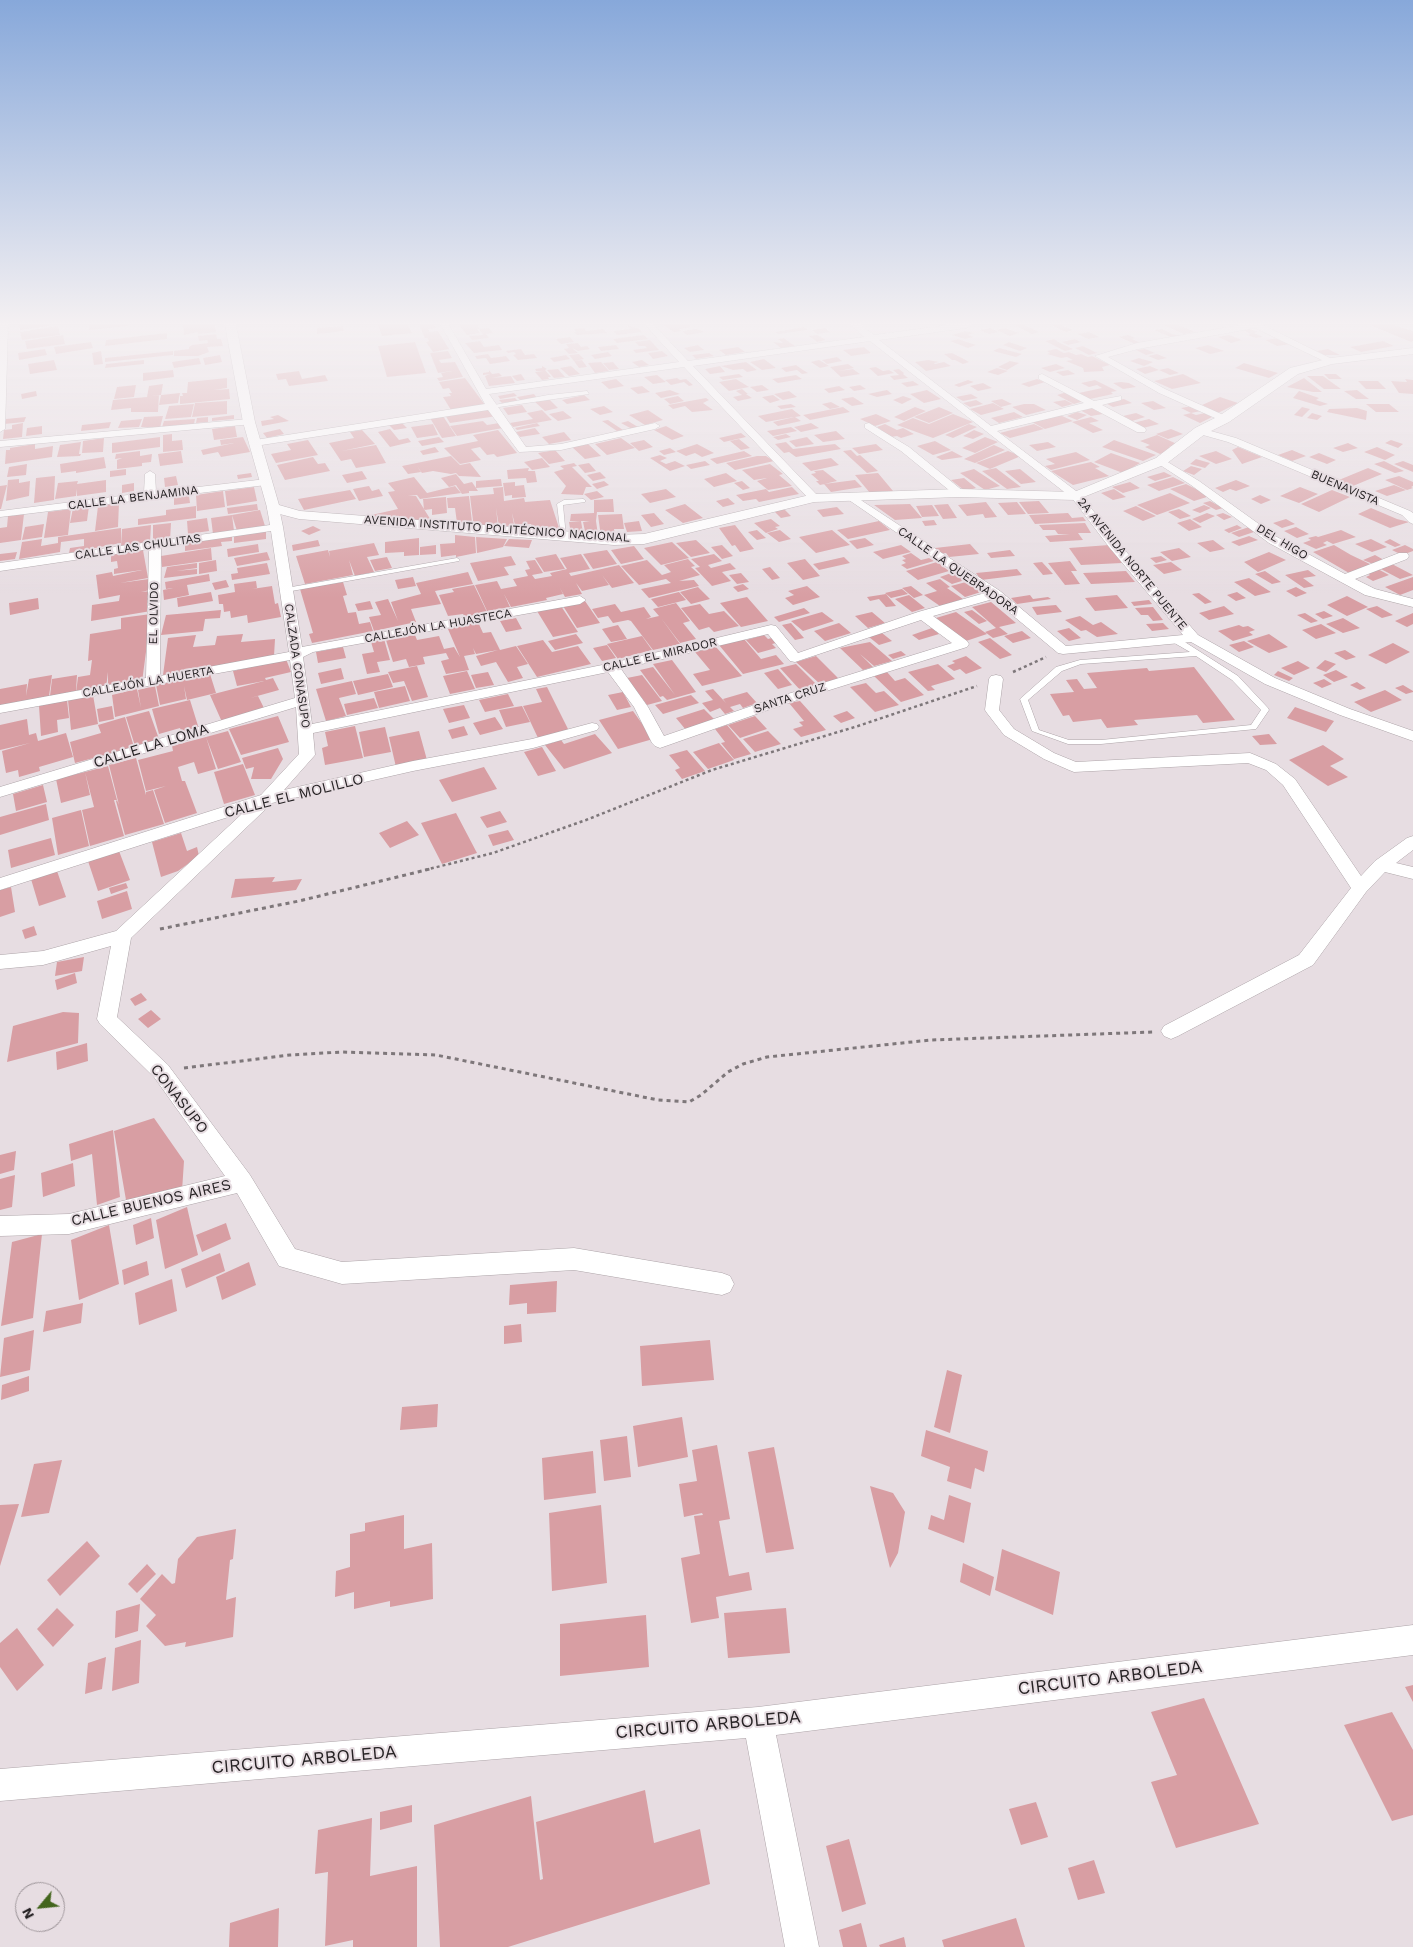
<!DOCTYPE html>
<html>
<head>
<meta charset="utf-8">
<style>
  body { margin:0 }
  #map { position:relative; width:1413px; height:1947px; overflow:hidden; background:#e7dde2; font-family:"Work Sans",sans-serif }
  canvas { display:block }
  .north { position:absolute; left:15px; top:1882px; width:50px; height:50px; box-sizing:border-box; background:#e7dde2; border:1px solid #9a9296; border-radius:50%; rotate:242deg; font-size:14px; font-weight:700; line-height:20px; text-align:center; color:#262224 }
  .north::after { content:''; display:block; margin:auto; width:18px; height:22px; background:#43651d; clip-path:polygon(50% 0,100% 100%,50% 72%,0 100%) }
</style>
</head>
<body>
<div id="map">
<canvas width="1413" height="1947"></canvas>
<div class="north">N</div>
</div>
<script>
const ctx = document.querySelector('canvas').getContext('2d');
ctx.lineJoin = 'round';
function fillPath(path, color) {
  ctx.fillStyle = color;
  ctx.fill(path, 'evenodd');
}
function toPath(rows) {
  const path = new Path2D();
  for (const r of rows) {
    path.moveTo(r[0], r[1]);
    for (let i = 2; i < r.length; i += 2) path.lineTo(r[i], r[i + 1]);
  }
  return path;
}
function strokePath(path, color, width, dash) {
  ctx.strokeStyle = color;
  ctx.lineWidth = width;
  ctx.lineCap = dash ? 'butt' : 'round';
  ctx.setLineDash(dash || []);
  ctx.stroke(path);
}
function label(font, color, halo, rows, align = 'center') {
  ctx.font = font + ' "Work Sans",sans-serif';
  ctx.lineWidth = 4;
  ctx.setLineDash([]);
  ctx.textBaseline = 'middle';
  ctx.strokeStyle = halo;
  ctx.fillStyle = color;
  for (const [text, x, y, turn = 0] of rows) {
    ctx.save();
    ctx.translate(x, y);
    ctx.rotate((+turn || 0) * Math.PI / 180);
    ctx.textAlign = isNaN(turn) ? turn : align;
    if (halo) ctx.strokeText(text, 0, 0);
    ctx.fillText(text, 0, 0);
    ctx.restore();
  }
}
fillPath(toPath([
  [19,325,49,325,49,326,20,330],
  [89,325,128,325,128,326,89,330],
  [183,325,215,325,216,332,198,334,198,332,184,335],
  [378,325,408,325,412,333,382,336],
  [419,325,434,325,436,328,428,329,430,332,438,331,449,349,433,352,426,342,429,341,427,338,425,338],
  [459,325,477,325,480,329,477,329,480,333,467,335],
  [626,325,638,328,642,332,617,335,613,331,631,329],
  [663,325,689,325,691,327,679,329,682,331,674,332],
  [1014,325,1025,325,1039,332,1032,334],
  [1051,325,1061,325,1073,330,1066,332],
  [1163,325,1179,325,1195,332,1184,334],
  [1370,325,1394,325,1413,331,1413,341,1411,342],
  [58,326,60,335,22,340,20,332],
  [343,326,344,331,317,334,317,328],
  [804,327,808,330,779,334,775,332],
  [489,328,493,333,486,334,489,338,472,340,469,336,483,335,479,329],
  [584,328,586,331,603,329,607,333,577,335,574,332,576,332,574,329],
  [825,328,830,332,817,334,812,330],
  [990,328,999,332,989,334,980,330],
  [1005,328,1019,333,1010,336,996,330],
  [696,329,705,332,687,335,682,331],
  [1162,329,1172,334,1183,336,1173,338,1154,330],
  [1250,329,1258,332,1254,333,1263,337,1256,338,1247,335,1251,334,1243,330],
  [965,331,974,333,968,335,973,337,965,339,952,335],
  [1089,332,1099,337,1088,339,1078,334],
  [167,333,167,339,105,346,106,340],
  [216,334,217,339,221,339,223,346,207,347,209,352,198,356,174,356,174,351,189,349,189,347,192,345,208,343,207,340,199,341,198,336],
  [63,335,65,344,27,349,25,341],
  [644,335,648,339,617,343,613,339],
  [816,335,817,335,826,340,817,342,809,336],
  [1128,335,1135,338,1132,339,1141,343,1135,344,1119,337],
  [1229,335,1242,340,1231,343,1218,337],
  [570,337,574,342,561,344,556,339],
  [784,338,789,342,795,346,781,348,773,342,783,343,778,339],
  [1279,338,1291,344,1277,346,1265,340],
  [958,339,976,345,968,348,950,341],
  [1054,339,1060,343,1073,349,1065,351,1045,341],
  [1075,339,1081,342,1068,345,1062,342],
  [650,340,659,350,636,353,633,350,647,348,645,346,639,346,635,342],
  [480,341,484,347,499,345,502,350,474,353,465,343],
  [1383,341,1394,346,1361,352,1350,347],
  [91,342,93,348,56,354,54,347],
  [415,342,426,373,387,377,378,346],
  [1009,342,1027,348,1020,351,1003,345],
  [578,343,581,347,587,346,590,349,578,351,572,348,578,353,569,354,564,349,569,348,566,344],
  [616,345,619,349,601,351,598,347],
  [698,345,704,350,690,352,684,348],
  [1208,345,1224,351,1210,354,1195,348],
  [1083,346,1097,353,1089,355,1075,348],
  [738,347,745,352,726,355,719,350],
  [864,347,871,353,851,356,843,350],
  [999,348,1022,354,1016,357,993,351],
  [45,349,47,355,19,360,18,353],
  [521,349,525,355,534,354,537,358,518,360,513,355,516,354,514,352,508,353,506,351],
  [1056,349,1064,353,1069,352,1076,355,1081,354,1088,357,1092,356,1110,365,1102,367,1104,371,1084,372,1083,368,1066,361,1073,360,1067,357,1061,358,1047,354,1050,353,1047,351],
  [1145,349,1155,353,1146,355,1136,350],
  [1328,349,1340,355,1324,355,1317,351],
  [101,351,103,364,94,365,92,353],
  [173,351,173,355,105,362,105,358],
  [448,351,452,358,439,360,441,363,455,362,463,377,439,381,437,378,443,377,441,373,452,371,438,373,430,353],
  [662,351,668,356,653,359,648,353],
  [608,352,612,356,595,359,591,355],
  [709,353,714,356,696,359,692,355],
  [952,353,962,358,969,362,963,364,955,360,952,360,944,354],
  [488,354,491,358,506,356,510,361,490,364,486,358,477,359,475,356],
  [579,354,584,359,574,361,569,355],
  [1157,354,1167,358,1158,360,1148,356],
  [220,355,222,362,205,365,203,358],
  [566,355,570,359,554,362,550,358],
  [837,357,842,361,827,364,822,360],
  [199,358,201,364,174,368,172,362],
  [1139,358,1142,359,1153,362,1144,366,1130,361],
  [764,359,776,368,762,370,750,362],
  [54,360,57,370,30,374,28,364],
  [144,360,144,364,105,368,106,364],
  [582,360,587,367,579,368,574,361],
  [642,360,649,365,639,367,632,362],
  [819,360,826,364,829,366,820,368,811,362],
  [928,360,939,362,934,363,935,364,944,362,951,366,926,371,915,362],
  [1010,361,1019,363,1007,370,998,367],
  [601,362,609,371,595,373,588,363],
  [613,362,619,369,609,370,603,363],
  [746,362,757,370,747,372,743,369,733,370,721,366],
  [1244,363,1278,373,1269,378,1235,368],
  [848,364,854,368,839,371,853,369,860,374,841,377,830,367],
  [1056,364,1065,368,1050,372,1041,368],
  [796,365,803,370,808,373,802,374,797,370,786,372,781,368],
  [542,366,547,369,545,370,551,377,548,377,549,379,542,380,535,372,543,371,536,371,535,369,542,368],
  [571,366,580,374,569,376,560,368],
  [720,366,725,372,710,374,705,369],
  [1150,366,1159,370,1145,374,1136,369],
  [876,367,883,371,889,370,894,373,878,376,869,368],
  [997,368,1008,371,998,375,987,372],
  [1168,368,1179,373,1170,375,1159,370],
  [558,369,565,377,554,378,547,370],
  [899,369,904,373,903,374,908,378,894,380,890,376,899,375,893,370],
  [173,370,174,377,143,381,143,373],
  [489,370,492,374,499,373,502,376,492,378,511,376,515,383,489,386,485,376,490,374,483,375,483,373,489,372],
  [1068,370,1075,374,1063,376,1056,372],
  [299,371,302,379,325,375,328,381,289,386,286,379,278,380,276,374],
  [521,374,525,380,517,381,512,376],
  [739,374,743,377,723,380,719,377],
  [1183,374,1201,383,1172,389,1154,381],
  [1324,374,1336,374,1342,379,1329,379],
  [657,375,666,382,653,384,644,377],
  [796,375,802,379,778,383,772,379],
  [1307,376,1323,376,1341,389,1324,389],
  [227,378,227,388,214,390,229,389,230,399,180,404,180,396,183,396,182,393,187,393,188,382],
  [465,378,485,405,451,410,443,397,451,396,449,393,452,393,449,388,443,389,439,382],
  [677,378,680,380,686,379,693,385,689,386,684,382,671,385,665,380],
  [1304,378,1322,392,1313,392,1287,387],
  [616,379,624,386,609,389,601,382],
  [736,379,749,387,729,391,719,382],
  [1037,379,1045,382,1029,387,1021,384],
  [1405,379,1413,380,1413,394,1399,393,1391,381,1407,382],
  [968,380,974,382,959,387,954,385],
  [1095,380,1117,391,1111,392,1113,394,1090,399,1079,393,1102,388,1097,385,1089,387,1081,383],
  [913,381,919,385,907,387,901,383],
  [1358,381,1378,381,1386,389,1366,389],
  [1121,382,1129,383,1136,387,1123,389,1113,383],
  [983,383,992,388,978,391,970,386],
  [163,384,161,395,151,396,159,395,158,412,131,412,131,408,111,410,113,400,147,397,149,386],
  [136,385,134,397,114,399,117,387],
  [762,385,769,390,757,392,750,387],
  [860,385,866,389,854,391,849,387],
  [642,386,650,392,638,394,630,388],
  [839,386,845,390,829,393,824,389],
  [742,389,748,394,746,394,752,398,738,401,733,397,742,395,736,391],
  [670,390,680,394,661,398,655,393],
  [887,390,892,394,877,397,868,394],
  [927,390,941,399,924,403,910,394],
  [1357,390,1369,399,1356,399,1344,391],
  [36,391,37,396,22,399,21,394],
  [789,391,797,397,783,400,774,394],
  [1299,391,1319,398,1316,400,1328,404,1320,406,1293,398],
  [1067,392,1084,401,1074,404,1057,395],
  [180,393,178,403,159,405,161,395],
  [514,393,517,396,500,399,498,396],
  [534,394,537,398,521,401,517,397],
  [971,394,978,398,963,401,956,397],
  [584,395,590,400,567,404,562,400],
  [773,395,780,400,770,403,762,397],
  [678,396,684,401,670,404,664,399],
  [903,396,912,399,902,404,893,400],
  [853,397,864,404,852,406,841,399],
  [1220,397,1238,403,1218,413,1202,405],
  [515,398,518,401,502,403,499,400],
  [706,398,709,400,703,403,713,410,692,412,685,406,673,409,668,405],
  [549,399,558,408,545,411,535,402],
  [1002,399,1012,404,1001,407,991,401],
  [1124,399,1132,403,1113,407,1105,403],
  [976,400,983,404,970,407,963,403],
  [1065,400,1073,404,1062,407,1053,402],
  [227,401,227,414,192,417,195,403],
  [1153,401,1166,408,1154,410,1141,403],
  [831,402,840,407,830,409,822,404],
  [993,403,1004,409,981,415,970,409],
  [194,404,191,417,165,419,169,406],
  [791,404,796,407,781,409,777,406],
  [1024,404,1034,404,1046,410,1026,415,1012,407],
  [1366,404,1389,404,1399,412,1376,412],
  [522,405,527,412,508,415,503,408],
  [604,406,613,412,600,415,590,409],
  [1192,406,1201,411,1191,413,1181,408],
  [843,407,850,412,810,420,803,415],
  [915,407,926,411,904,421,894,417],
  [939,407,953,413,929,423,914,417],
  [1090,407,1103,414,1091,416,1078,409],
  [1302,407,1310,409,1302,417,1294,415],
  [492,408,497,416,450,423,445,415],
  [1357,408,1367,411,1366,420,1327,412,1329,409],
  [792,409,801,416,795,417,801,421,778,426,773,422,794,417,766,422,758,416],
  [542,410,552,420,513,427,510,423,533,419,527,413],
  [648,410,663,420,645,425,629,415],
  [563,411,572,418,558,421,549,414],
  [1014,412,1023,417,999,423,991,418],
  [1077,412,1087,415,1077,420,1067,416],
  [1136,413,1145,417,1132,421,1123,416],
  [1191,413,1196,415,1205,413,1212,417,1200,423,1183,415],
  [1312,413,1322,416,1317,420,1307,418],
  [876,414,891,421,875,426,860,419],
  [953,414,973,422,933,438,897,425,913,418,929,424],
  [234,415,234,419,212,421,212,418],
  [278,415,289,421,262,426,261,421,274,419,270,417],
  [1060,415,1073,421,1045,429,1032,422],
  [163,416,160,428,141,427,144,417],
  [443,416,456,436,442,438,430,418],
  [26,417,24,422,4,424,6,419],
  [208,417,208,422,196,423,197,418],
  [1091,417,1099,421,1089,423,1103,430,1093,433,1072,422],
  [142,419,139,427,118,428,121,421],
  [195,419,194,424,162,427,164,421],
  [1149,419,1159,424,1143,428,1133,423],
  [608,420,623,430,617,431,602,421],
  [483,421,487,425,499,423,503,428,457,436,450,426],
  [628,421,638,427,632,429,621,423],
  [111,422,109,428,81,431,82,425],
  [401,422,407,428,394,430,388,424],
  [23,423,22,437,3,439,4,430,12,429,12,425],
  [537,423,540,426,517,430,515,428],
  [811,423,819,428,801,432,794,427],
  [433,424,438,435,417,438,411,427],
  [885,424,897,430,903,428,914,434,901,438,897,436,891,437,877,427],
  [969,424,977,427,953,438,945,435],
  [1034,424,1044,429,1010,438,1000,433],
  [42,426,42,434,26,436,27,428],
  [235,426,237,437,214,440,212,429],
  [666,426,684,436,672,440,654,430],
  [791,427,797,431,773,436,767,431],
  [535,428,540,434,520,437,516,432],
  [280,429,284,434,267,438,263,433],
  [390,429,399,440,408,438,411,442,390,447,378,432],
  [1171,429,1183,434,1168,439,1156,434],
  [362,430,375,444,342,451,376,445,386,463,356,468,351,459,341,461,329,443,354,438,350,432],
  [498,430,517,453,497,457,494,454,487,455,480,447,471,449,481,460,460,464,444,448,478,441,473,435],
  [974,430,984,434,973,439,963,436],
  [836,431,845,439,823,442,814,435],
  [564,432,571,440,549,444,542,437],
  [741,433,746,437,724,442,719,438],
  [172,434,172,441,182,440,183,450,163,452,163,435],
  [786,434,791,437,778,440,773,437],
  [1157,435,1177,444,1169,447,1173,449,1160,454,1145,447,1150,445,1140,441],
  [160,437,160,447,112,453,112,443],
  [243,437,250,452,221,457,218,452,203,455,201,450,234,443,221,445,220,440],
  [439,437,444,442,422,446,418,441],
  [807,437,814,444,796,447,789,441],
  [985,437,998,442,975,453,962,448],
  [104,438,103,452,82,453,83,441],
  [621,438,635,448,607,455,595,444],
  [739,439,750,448,741,450,730,441],
  [308,440,318,455,276,463,271,454,291,450,287,444],
  [644,440,653,447,639,451,630,443],
  [1114,440,1156,455,1143,461,1102,447],
  [1391,440,1403,444,1398,448,1385,443],
  [935,441,951,450,933,455,917,446],
  [81,442,79,454,81,454,80,456,57,457,60,445],
  [786,442,793,449,835,444,841,449,796,457,789,452,784,453,775,444],
  [1048,442,1056,447,1037,451,1029,445],
  [1348,443,1358,448,1343,452,1333,448],
  [35,444,35,449,53,446,52,457,5,464,6,450,10,450,10,448],
  [588,444,601,456,585,459,572,447],
  [697,444,714,453,702,457,695,453,686,456,676,451],
  [876,444,883,450,859,454,852,448],
  [994,445,1005,450,975,463,964,459],
  [435,447,439,452,423,455,420,451],
  [1238,447,1262,457,1242,464,1232,450],
  [1377,447,1395,455,1385,460,1364,452],
  [670,448,676,452,664,455,659,451],
  [555,450,565,461,549,464,538,453],
  [851,450,857,456,860,455,878,471,867,473,843,451],
  [1292,450,1306,456,1292,461,1278,455],
  [140,451,140,456,152,454,151,462,142,463,142,466,117,469,117,460,122,458,115,459,116,454],
  [181,451,183,463,160,466,158,454],
  [744,451,752,456,717,464,710,459],
  [952,451,963,457,942,460,936,457],
  [1008,451,1021,456,990,469,976,463],
  [1216,451,1232,459,1216,464,1199,456],
  [1076,452,1090,460,1051,470,1045,466,1055,464,1046,459],
  [1111,453,1140,463,1123,473,1094,462],
  [1319,453,1336,460,1327,464,1309,457],
  [660,455,667,458,660,461,666,464,675,461,685,466,670,471,650,458],
  [451,456,460,465,470,463,481,477,459,476,456,473,451,474,433,471,422,473,417,466,421,472,408,474,402,466],
  [757,456,766,456,774,461,735,470,726,463],
  [104,457,106,468,76,473,76,471,61,473,60,464],
  [313,457,318,464,325,463,330,471,285,480,277,465],
  [542,458,550,467,532,470,524,462],
  [831,458,839,465,811,471,802,463],
  [1196,459,1210,463,1205,468,1190,464],
  [705,461,710,465,691,469,686,465],
  [1384,461,1404,471,1395,473,1374,464],
  [1403,461,1413,465,1413,472,1394,464],
  [1091,462,1100,467,1095,468,1109,476,1073,485,1051,471],
  [574,463,577,466,572,467,592,487,586,487,583,495,561,494,566,486,554,472,564,469,560,466],
  [589,463,596,471,585,473,578,465],
  [27,464,26,475,7,477,9,467],
  [770,464,783,474,779,475,792,486,768,490,757,481,767,478,754,480,742,470],
  [1191,466,1202,469,1194,475,1183,471],
  [529,468,528,471,535,471,537,482,527,483,526,478,508,479,507,470],
  [996,468,1021,487,1007,489,982,471],
  [1368,468,1382,474,1348,488,1334,482],
  [126,469,126,475,110,477,110,471],
  [974,469,1000,486,985,490,960,473],
  [1020,469,1036,482,1021,484,1005,471],
  [823,470,837,481,820,485,816,481,819,481,811,474,816,473,814,471],
  [362,471,367,479,347,483,342,475],
  [600,472,606,478,593,481,587,475],
  [1164,472,1172,476,1155,481,1147,477],
  [251,473,252,477,238,479,237,475],
  [726,473,737,481,714,487,704,479],
  [878,473,893,491,870,493,855,475],
  [456,474,464,484,472,482,478,491,469,491,469,493,462,494,456,485,449,487,441,478],
  [55,476,54,500,34,503,36,478],
  [176,476,178,485,165,487,164,478],
  [1399,476,1413,482,1413,486,1411,487,1413,488,1407,490,1385,480],
  [414,477,427,493,455,486,461,493,420,499,417,495,408,496,416,496,432,522,369,519,367,516,398,509,388,492,395,491,388,483],
  [1173,477,1185,483,1159,491,1147,485],
  [964,478,976,488,965,491,951,480],
  [19,479,19,483,30,481,29,496,6,501,8,480],
  [501,479,502,486,476,488,476,481],
  [106,480,106,492,77,496,77,489,76,496,55,499,58,483,78,481,77,484],
  [855,480,862,487,831,492,824,484],
  [1236,480,1250,486,1236,491,1230,489,1223,492,1215,488],
  [604,481,609,485,597,489,592,484],
  [742,481,750,488,743,490,734,483],
  [515,482,515,486,524,485,526,497,512,498,512,495,505,496,503,483],
  [1130,482,1140,488,1123,493,1112,487],
  [134,483,134,491,122,493,122,485],
  [1186,484,1210,496,1194,501,1170,489],
  [7,485,1,509,0,509,0,486],
  [1394,485,1406,490,1387,496,1375,491],
  [369,486,372,491,379,489,383,496,359,501,353,489],
  [254,487,257,501,227,506,225,491],
  [503,487,504,501,524,498,525,502,550,500,560,531,533,532,531,524,515,525,512,513,514,525,499,527,496,508,498,527,474,529,470,496,494,494,493,488],
  [792,487,799,494,759,502,756,499,743,501,736,495,766,489,769,492],
  [1300,487,1318,494,1299,503,1280,496],
  [666,489,676,497,650,503,641,494],
  [1114,489,1126,497,1113,500,1101,493],
  [350,490,356,499,304,510,298,499],
  [1332,490,1350,497,1319,512,1301,504],
  [223,491,225,507,197,511,196,495],
  [597,491,604,497,591,500,584,494],
  [1170,493,1190,503,1157,515,1137,505],
  [1260,495,1271,500,1261,504,1251,499],
  [189,496,190,503,174,505,174,498],
  [469,496,472,522,457,523,455,508,448,508,447,498],
  [446,497,447,513,432,515,432,509,424,510,423,499],
  [728,498,735,504,723,507,716,501],
  [613,499,614,512,597,512,596,521,598,535,586,536,583,522,590,521,570,521,571,514,594,513,594,500],
  [1039,501,1049,513,1028,514,1019,502],
  [1210,501,1223,508,1216,510,1203,503],
  [986,502,997,517,985,518,983,514,967,516,958,505],
  [1017,502,1026,514,1008,515,998,503],
  [119,503,118,527,95,531,98,506],
  [257,504,258,510,228,514,227,508],
  [685,504,703,518,683,523,665,510],
  [910,504,922,518,895,520,874,505],
  [948,504,957,518,943,519,934,505],
  [932,505,939,516,922,517,916,506],
  [1204,505,1211,508,1200,513,1192,510],
  [89,506,87,521,70,523,73,508],
  [196,506,196,518,138,525,138,519,166,515,166,510],
  [1136,506,1156,516,1143,521,1123,511],
  [837,507,844,514,823,517,817,510],
  [1371,508,1397,519,1409,522,1390,528,1358,514],
  [71,509,68,535,44,538,48,512],
  [784,509,791,516,781,518,774,511],
  [1179,509,1191,516,1180,519,1168,512],
  [260,510,265,526,237,531,232,515],
  [654,513,664,524,651,527,641,515],
  [1068,513,1072,518,1083,517,1086,521,1035,524,1029,515],
  [1207,513,1215,516,1200,523,1192,519],
  [1223,513,1232,517,1224,520,1216,515],
  [24,514,21,540,0,543,0,528,7,527,8,516],
  [622,514,624,529,614,529,615,536,601,537,598,515],
  [232,515,234,531,213,534,211,518],
  [207,518,209,531,188,534,187,521],
  [771,519,780,526,775,527,778,529,766,533,754,523],
  [1190,519,1202,527,1189,531,1177,523],
  [1286,519,1295,524,1282,528,1273,523],
  [934,520,937,525,925,526,922,521],
  [581,521,583,533,571,534,569,522],
  [639,521,642,531,627,532,624,523],
  [879,521,890,530,848,539,837,530],
  [171,523,170,541,153,543,153,525],
  [1085,523,1091,533,1078,533,1083,540,1050,542,1045,536,1070,534,1058,534,1055,530,1043,530,1039,525],
  [44,524,42,537,22,540,25,527],
  [151,525,150,543,121,547,122,529],
  [735,525,754,549,740,552,735,545,732,546,719,528],
  [1237,525,1242,528,1229,533,1224,530],
  [313,526,321,530,309,535,301,531],
  [1249,527,1257,531,1239,537,1231,533],
  [1296,527,1309,534,1297,538,1284,531],
  [121,528,121,543,69,553,70,548,84,546,84,539,61,542,60,552,19,559,22,542,42,539,41,546,58,543,58,537],
  [757,530,766,538,757,540,748,532],
  [780,530,791,539,779,542,767,533],
  [832,530,850,545,816,553,799,537],
  [1341,530,1356,537,1333,544,1327,541,1323,543,1327,545,1316,549,1303,543,1311,540,1308,538,1316,536,1318,537],
  [266,531,266,539,234,543,234,536],
  [232,535,232,541,221,542,222,546,185,551,185,541],
  [455,535,475,537,476,553,456,557,456,555,441,557,440,544,455,543],
  [1249,536,1258,540,1239,546,1231,542],
  [476,537,507,539,503,547,477,553],
  [419,538,419,555,404,556,404,552,385,553,385,542],
  [865,538,874,545,857,549,849,541],
  [509,539,532,540,529,548,504,546],
  [1371,539,1387,547,1372,552,1355,544],
  [1390,539,1401,545,1395,547,1384,542],
  [318,540,320,546,293,551,292,545],
  [696,540,710,553,691,557,676,543],
  [1213,540,1225,549,1210,552,1197,543],
  [672,542,689,558,661,565,644,548],
  [374,543,379,555,367,557,374,572,355,576,349,560,353,575,305,584,296,556,328,550,330,557,329,551],
  [258,544,259,552,228,557,227,549],
  [970,544,979,554,949,557,946,553,940,554,935,548],
  [436,545,436,554,420,555,420,547],
  [722,545,733,556,722,559,711,547],
  [901,545,911,552,883,559,873,552],
  [1109,545,1122,563,1081,565,1069,548],
  [1334,545,1351,555,1372,565,1349,573,1313,552],
  [1405,545,1413,549,1413,551,1402,555,1392,550],
  [634,546,644,559,621,564,611,550],
  [211,548,212,560,162,567,161,556],
  [1179,548,1191,557,1172,561,1160,552],
  [143,550,148,578,120,583,149,579,150,590,141,592,151,591,151,611,91,621,92,605,119,601,120,595,99,599,96,575,112,572,113,576,142,570,114,574,114,569,118,568,117,561,111,562,111,555],
  [607,550,617,564,593,569,583,554],
  [1010,550,1015,556,991,558,987,553],
  [17,552,15,559,0,561,0,554],
  [267,552,270,560,237,566,234,558],
  [1269,552,1286,560,1258,572,1244,562],
  [911,553,921,560,929,558,934,561,907,569,901,565,906,563,902,560,906,559,902,556],
  [556,554,565,569,544,572,535,558],
  [581,554,590,569,569,573,571,576,619,565,634,583,612,588,602,575,609,585,582,591,576,583,582,594,565,597,560,588,563,594,546,598,547,600,511,607,504,594,510,607,487,611,475,585,497,581,501,589,517,586,513,579,528,576,525,570,530,569,526,561,535,560,543,573,532,575,535,579,552,576,550,573,567,569,560,558],
  [714,554,722,561,708,565,711,568,730,563,736,569,722,572,731,581,712,586,695,568,700,567,691,559],
  [1375,555,1384,560,1373,564,1363,560],
  [511,556,516,565,504,567,509,575,478,581,470,563],
  [1161,556,1167,560,1156,563,1150,558],
  [387,557,392,568,375,571,370,560],
  [844,557,850,563,819,570,813,564],
  [688,559,695,566,691,567,700,575,679,581,694,580,699,586,649,598,641,589,671,583,666,579,639,585,621,566,647,560,662,575,671,572,664,565],
  [805,559,820,576,803,580,787,563],
  [216,560,217,571,199,574,199,563],
  [1070,561,1077,571,1071,571,1080,584,1065,585,1048,563],
  [937,562,949,571,918,580,906,571],
  [1042,562,1053,574,1043,575,1033,563],
  [1171,562,1182,570,1164,574,1153,565],
  [197,563,197,568,176,571,197,569,197,574,164,578,167,567],
  [267,563,270,574,232,580,231,574,238,573,237,568],
  [1390,563,1413,575,1400,579,1377,567],
  [770,567,780,578,772,580,762,569],
  [1376,568,1389,575,1373,581,1366,577,1370,575,1365,572],
  [1017,569,1022,575,981,580,976,573],
  [1308,570,1316,576,1303,578,1314,586,1304,588,1285,575],
  [1126,571,1135,582,1091,584,1083,573],
  [1265,571,1281,582,1272,584,1255,574],
  [468,572,473,584,435,591,441,604,411,609,416,622,374,631,369,617,381,615,375,602,388,599,398,621,391,602,421,594,416,583],
  [954,572,965,580,952,584,940,577],
  [741,573,749,582,737,584,729,575],
  [209,574,210,581,187,585,189,595,164,600,163,590,173,588,166,589,165,582],
  [413,577,416,586,398,589,395,580],
  [1413,577,1413,590,1400,595,1385,587],
  [1249,578,1271,592,1255,596,1234,582],
  [940,579,950,587,947,588,963,599,940,606,924,595,937,591,926,583],
  [226,580,229,587,215,590,212,583],
  [256,581,257,588,252,589,272,586,275,604,278,603,281,617,248,623,247,615,231,618,230,611,224,612,223,604,219,604,218,595,235,592,234,584],
  [343,582,347,595,343,596,348,613,356,612,359,624,370,622,373,631,312,643,309,634,313,633,300,589],
  [966,582,981,592,965,597,951,586],
  [743,584,749,589,738,592,733,587],
  [474,585,487,612,465,617,463,614,448,616,439,595,454,592,452,589],
  [807,586,820,597,793,605,785,598,794,595,788,591],
  [911,586,923,595,914,598,902,588],
  [698,587,710,599,691,604,680,592],
  [1296,587,1307,593,1296,597,1286,591],
  [902,589,908,594,891,598,885,593],
  [211,592,213,601,178,607,177,598],
  [679,592,686,600,658,607,651,599],
  [1237,592,1246,598,1236,601,1227,595],
  [1199,593,1212,602,1205,604,1192,594],
  [886,594,896,606,886,607,879,599,870,601,867,597],
  [909,595,925,608,912,612,895,599],
  [1030,595,1033,599,1048,597,1051,599,1017,604,1011,598],
  [1117,595,1128,608,1095,611,1085,598],
  [1347,596,1368,607,1347,616,1327,605],
  [747,597,768,621,741,627,720,603],
  [38,598,39,609,10,615,9,603],
  [1149,600,1152,604,1134,606,1131,602],
  [370,601,373,609,358,611,355,604],
  [585,601,600,623,577,628,563,606],
  [991,602,1016,623,999,627,1008,634,993,638,985,632,996,628,972,607],
  [676,603,690,621,683,623,696,639,680,643,661,618,680,644,653,650,631,621,628,620,613,623,608,616,598,618,592,609,615,604,621,612,644,607,651,617,646,619,659,616,653,609],
  [700,604,709,614,724,611,739,626,714,632,709,627,699,630,681,608],
  [1056,605,1062,612,1037,615,1032,607],
  [561,606,578,632,553,637,537,611],
  [1224,606,1234,614,1209,620,1199,613],
  [1377,606,1393,615,1382,618,1366,609],
  [1153,607,1163,620,1153,621,1148,615,1141,615,1135,608],
  [804,608,810,613,779,622,774,617],
  [221,610,220,618,205,619,203,631,161,635,166,615],
  [972,610,987,621,979,624,964,612],
  [1324,611,1333,616,1323,619,1315,614],
  [822,612,834,621,803,631,791,621],
  [872,612,885,623,868,628,855,616],
  [956,612,987,634,966,641,936,618],
  [1305,613,1318,621,1311,623,1297,615],
  [1413,613,1413,624,1407,627,1395,621],
  [151,614,142,682,108,687,108,672,106,688,76,693,78,677,90,675,92,660,88,661,90,634,121,629,121,618],
  [1080,616,1093,625,1101,622,1118,634,1097,637,1086,630,1081,631,1065,620],
  [516,618,522,629,506,632,500,621],
  [1343,618,1360,628,1343,633,1326,624],
  [478,622,483,633,491,632,500,650,516,646,528,664,517,667,523,678,508,682,496,662,481,666,476,656,498,650,476,654,473,648,475,654,464,656,469,670,446,674,441,661,449,659,446,653,423,657,425,664,409,667,406,659,393,662,386,640,415,635,417,640,439,636,444,649,454,647,460,657,448,629],
  [791,623,804,638,795,640,782,625],
  [839,623,851,633,825,641,814,631],
  [1163,623,1169,629,1152,631,1146,624],
  [1321,624,1336,633,1316,639,1302,630],
  [618,625,627,639,611,642,602,629],
  [1239,625,1243,627,1248,626,1255,630,1249,632,1253,635,1233,641,1218,631],
  [932,628,939,634,919,640,912,635],
  [1069,628,1081,638,1069,641,1057,631],
  [1022,631,1031,638,1013,643,1004,636],
  [882,633,892,641,879,645,869,637],
  [243,634,241,642,275,639,274,656,163,675,168,638,196,635,193,647,215,645,217,636],
  [576,634,583,643,555,650,548,641],
  [1269,634,1288,647,1269,653,1247,641],
  [764,635,768,639,775,637,780,642,772,644,776,648,758,653,746,640],
  [642,636,652,650,618,659,607,644],
  [990,638,1012,655,1000,659,978,642],
  [384,639,390,660,377,662,380,672,367,674,362,654,374,652,371,642],
  [744,639,761,659,776,655,784,664,743,674,719,645],
  [543,640,552,652,578,646,591,664,537,677,517,646],
  [1244,641,1254,647,1239,652,1229,645],
  [870,642,892,661,874,666,860,654,873,667,863,670,840,648],
  [1393,643,1410,652,1386,664,1368,655],
  [607,645,616,658,602,661,593,648],
  [343,647,346,658,318,663,316,652],
  [716,647,742,676,702,686,693,674,710,670,695,652],
  [1345,650,1356,657,1346,660,1334,653],
  [901,651,906,655,893,659,888,655],
  [816,656,839,679,820,684,796,662],
  [966,656,982,668,966,674,960,669,954,671,947,666,955,663,952,661],
  [286,659,291,672,265,678,266,680,273,678,279,690,250,698,258,696,265,710,222,722,210,695,264,681,237,686,233,671],
  [672,660,696,692,667,700,663,696,660,697,640,670,653,667,675,695,653,664],
  [1325,660,1336,664,1326,672,1316,668],
  [1298,661,1310,668,1294,675,1281,668],
  [796,664,818,686,801,691,780,668],
  [938,664,955,679,931,686,935,690,928,691,908,672],
  [417,666,428,697,412,701,404,681,393,683,388,672],
  [1194,667,1235,720,1203,723,1197,715,1134,720,1138,725,1107,728,1101,719,1073,722,1069,715,1063,716,1050,694,1074,692,1066,680,1077,679,1084,689,1097,688,1087,673,1147,668,1149,671],
  [341,668,344,679,321,684,318,673],
  [778,669,792,685,778,689,764,673],
  [1336,670,1348,677,1334,682,1323,675],
  [467,671,475,689,450,694,443,676],
  [1278,671,1293,678,1289,681,1274,675],
  [488,672,494,685,476,688,471,675],
  [887,672,895,681,905,678,924,695,901,702,874,676],
  [210,674,216,693,187,700,184,686,186,699,160,705,156,685],
  [388,674,393,687,358,695,353,681],
  [52,675,49,696,0,706,0,689,27,684,26,696,29,679],
  [77,675,76,691,50,696,52,679],
  [642,675,662,701,647,705,627,678],
  [1324,679,1332,684,1322,688,1313,683],
  [352,681,356,694,339,698,346,716,326,721,316,689],
  [1357,682,1366,688,1360,690,1350,685],
  [866,683,876,693,884,691,899,705,875,712,850,687],
  [1403,685,1413,691,1413,692,1406,694,1395,688],
  [155,686,159,706,115,717,112,695,137,689,141,708,138,690],
  [405,686,410,701,379,708,374,692],
  [547,687,569,731,538,738,523,706,542,702,536,689],
  [713,689,726,703,723,699,747,692,757,703,743,708,740,704,730,707,734,711,725,714,720,708,710,712,702,703,713,700,705,691],
  [1385,690,1402,700,1371,712,1354,702],
  [623,692,631,707,617,710,608,695],
  [508,694,514,706,485,712,479,700],
  [93,695,98,724,71,730,68,700],
  [691,695,699,703,663,714,655,705],
  [374,698,378,708,347,715,344,704],
  [67,700,69,718,57,720,58,732,41,736,39,706],
  [190,700,199,729,182,733,180,728,159,734,152,709],
  [800,701,826,730,801,737,793,729,803,726,799,722,804,721,789,703],
  [464,705,470,718,449,723,443,709],
  [112,706,114,719,99,722,97,709],
  [522,706,530,722,506,727,499,710],
  [1295,707,1334,721,1326,732,1287,718],
  [704,709,715,720,686,730,676,718],
  [149,711,159,739,135,746,126,717],
  [633,711,653,739,618,749,599,720],
  [847,711,855,718,841,723,833,716],
  [278,716,289,742,241,755,229,729],
  [755,716,767,729,740,738,728,725],
  [125,717,134,747,75,763,70,742,101,733,98,725],
  [495,717,503,729,480,735,473,723],
  [27,719,29,735,36,733,38,741,66,733,73,757,39,767,40,771,19,777,18,770,6,773,2,751,30,743,0,750,0,725],
  [727,725,751,754,734,759,721,743,725,742,715,729],
  [355,726,363,758,325,765,322,748,328,746,325,732],
  [464,726,468,735,452,739,448,730],
  [385,727,391,752,364,757,359,732],
  [228,731,241,762,218,769,206,737],
  [419,731,427,760,396,767,389,737],
  [768,731,781,744,755,752,743,739],
  [595,734,612,753,564,769,545,745,561,740,564,744],
  [1269,734,1277,744,1260,745,1252,736],
  [206,737,216,769,198,774,194,762,178,767,182,781,185,781,197,813,165,823,154,790,166,786,146,791,138,760,173,751,172,746],
  [719,743,734,760,708,769,693,752],
  [1323,745,1344,759,1330,766,1348,777,1328,786,1289,760],
  [542,747,556,771,538,776,524,752],
  [278,748,283,759,271,779,251,779,254,767,246,769,242,758],
  [687,750,705,771,682,779,675,770,680,768,669,755],
  [136,758,146,795,146,792,153,790,164,824,125,835,116,801,117,800,119,805,109,765],
  [243,764,255,795,224,804,214,772],
  [108,766,117,800,114,800,124,836,90,846,82,810,94,807,85,772],
  [484,767,497,789,452,802,439,780],
  [85,772,90,795,61,803,56,779],
  [43,785,47,802,16,811,13,794],
  [46,804,49,820,0,835,0,817],
  [81,810,89,846,58,855,52,818],
  [500,811,507,822,487,828,480,817],
  [456,813,477,853,442,864,421,823],
  [407,821,419,835,390,848,379,833],
  [508,830,514,840,493,846,488,835],
  [181,833,187,851,197,847,199,856,178,871,161,877,152,842],
  [51,838,55,855,11,868,8,850],
  [119,851,130,880,98,891,88,861],
  [57,871,66,897,39,906,31,879],
  [275,877,272,882,302,879,296,890,231,898,235,879],
  [126,883,128,888,111,894,109,888],
  [11,887,15,912,0,917,0,890],
  [127,891,132,909,102,919,97,901],
  [34,926,37,935,25,939,22,930],
  [84,957,82,971,55,976,57,962],
  [75,973,77,983,57,990,55,980],
  [141,993,147,1000,135,1006,130,999],
  [151,1010,161,1019,148,1028,138,1019],
  [63,1012,79,1013,78,1043,7,1062,13,1026],
  [87,1043,88,1061,57,1070,56,1052],
  [154,1118,184,1161,182,1191,126,1200,114,1131],
  [113,1130,120,1197,97,1205,92,1154,71,1161,69,1144],
  [16,1151,14,1170,0,1174,0,1155],
  [73,1163,75,1186,43,1197,41,1173],
  [15,1175,12,1207,0,1210,0,1179],
  [187,1207,198,1255,165,1269,156,1220],
  [151,1218,154,1238,136,1245,133,1225],
  [226,1223,231,1239,202,1252,196,1235],
  [109,1225,119,1284,79,1300,71,1240],
  [42,1234,33,1318,1,1326,12,1242],
  [220,1253,225,1271,186,1288,181,1269],
  [147,1261,149,1275,124,1285,122,1270],
  [249,1262,256,1285,222,1300,216,1277],
  [172,1279,177,1311,139,1325,135,1293],
  [557,1281,556,1312,527,1314,527,1303,509,1305,510,1285],
  [83,1303,81,1323,43,1332,46,1311],
  [521,1324,522,1342,504,1344,504,1326],
  [34,1330,30,1370,0,1377,4,1338],
  [710,1340,714,1380,642,1386,640,1346],
  [947,1370,962,1375,950,1433,934,1427],
  [29,1376,29,1391,1,1400,2,1385],
  [438,1404,437,1427,400,1430,402,1407],
  [682,1417,688,1457,638,1467,633,1426],
  [926,1430,988,1451,984,1472,975,1468,971,1489,947,1481,950,1467,921,1456],
  [627,1436,631,1477,604,1481,600,1440],
  [717,1445,730,1519,719,1521,729,1576,749,1572,752,1590,716,1597,719,1618,691,1623,681,1558,700,1554,694,1516,703,1515,702,1513,684,1517,679,1484,697,1481,692,1450],
  [774,1447,794,1549,766,1553,748,1452],
  [593,1451,596,1493,544,1500,542,1458],
  [62,1460,49,1513,21,1517,34,1464],
  [870,1486,893,1493,905,1512,898,1553,890,1568],
  [949,1495,971,1503,964,1543,928,1529,931,1515,944,1520],
  [19,1504,0,1566,0,1505],
  [601,1505,607,1583,552,1591,549,1513],
  [404,1515,404,1549,432,1543,433,1599,390,1607,390,1601,354,1609,354,1592,335,1597,336,1571,350,1567,350,1534,365,1531,365,1523],
  [236,1529,233,1559,230,1560,226,1600,236,1597,233,1637,185,1647,186,1642,165,1646,146,1626,156,1615,140,1599,162,1574,172,1584,175,1583,178,1559,197,1537],
  [87,1541,100,1556,60,1596,47,1580],
  [1002,1549,1060,1572,1053,1615,995,1590],
  [963,1563,994,1577,990,1596,960,1582],
  [147,1564,156,1574,137,1593,128,1584],
  [140,1604,138,1631,115,1638,116,1611],
  [57,1608,74,1625,53,1647,37,1629],
  [786,1608,790,1653,728,1658,724,1613],
  [646,1615,649,1667,560,1676,560,1624],
  [17,1628,44,1665,17,1691,0,1667,0,1643],
  [141,1640,139,1683,112,1691,115,1648],
  [106,1657,102,1689,85,1694,88,1663],
  [1413,1685,1413,1702,1405,1687],
  [1204,1698,1259,1824,1176,1848,1151,1782,1177,1775,1151,1712],
  [1392,1712,1413,1750,1413,1815,1392,1821,1344,1725],
  [645,1790,654,1843,700,1829,710,1884,508,1947,440,1947,434,1825,531,1796,540,1880,543,1879,536,1822],
  [1036,1802,1048,1837,1021,1845,1009,1809],
  [412,1805,412,1822,380,1830,380,1812],
  [372,1818,370,1876,417,1866,417,1947,353,1947,353,1940,325,1946,328,1872,315,1874,318,1830],
  [849,1839,866,1904,842,1912,826,1846],
  [1094,1860,1105,1893,1078,1900,1068,1868],
  [279,1908,278,1947,229,1947,230,1923],
  [1016,1918,1025,1947,944,1947,942,1940],
  [861,1923,867,1947,843,1947,839,1930],
  [904,1937,906,1947,880,1947,879,1945]
]), '#d89ea3');
const service = toPath([
  [587,391,589,394,492,408,489,406,548,395,587,391],
  [583,499,585,500,585,502,563,505,566,537,561,538,557,504,564,500,583,499],
  [457,558,460,560,459,561,286,592,283,590,286,588,457,558],
  [1171,637,1177,637,1238,676,1268,708,1269,710,1256,729,1101,744,1068,744,1032,731,1020,699,1056,667,1080,660,1190,652,1171,641,1171,637],
  [1196,656,1232,680,1261,710,1251,725,1101,740,1069,740,1039,730,1028,700,1062,671,1081,664,1196,656]
]);
const minor = toPath([
  [0,325,8,325,5,429,0,432,0,325],
  [441,325,449,325,486,389,679,362,645,325,654,325,688,361,864,337,851,325,861,325,874,335,947,325,971,325,967,328,879,340,991,426,1084,403,1039,379,1039,375,1042,374,1094,401,1121,396,1121,400,1102,405,1145,428,1146,430,1145,432,1137,432,1092,408,997,431,1080,494,1117,541,1198,635,1275,678,1350,709,1413,731,1413,741,1340,715,1265,684,1191,642,1063,654,1058,653,993,599,933,616,967,641,969,644,967,647,788,703,660,748,655,746,652,743,634,707,608,672,313,733,315,755,284,790,413,761,532,739,592,723,597,724,599,727,597,730,533,748,413,771,272,803,131,938,117,1017,168,1065,250,1175,295,1249,342,1262,574,1248,722,1273,730,1276,734,1284,730,1292,722,1295,574,1270,342,1284,279,1266,237,1193,69,1234,0,1236,0,1216,69,1214,225,1176,154,1077,100,1024,97,1019,111,946,43,965,0,969,0,955,43,951,116,931,244,812,0,890,0,878,261,795,299,754,296,707,0,797,0,787,295,698,290,660,0,713,0,705,146,678,149,549,0,571,0,563,270,525,267,508,273,505,279,508,283,527,302,647,580,596,586,600,580,604,313,652,303,657,312,724,612,663,771,625,776,626,798,653,918,612,985,593,846,498,844,496,846,494,850,493,1000,591,1066,646,1183,635,1109,547,1072,498,870,341,693,366,818,496,820,498,814,501,810,500,684,367,489,394,526,447,561,444,655,423,660,426,655,429,561,450,519,452,488,410,255,446,250,443,255,440,485,404,441,325],
  [271,531,289,652,160,676,161,547,271,531],
  [921,620,952,643,778,697,664,736,648,707,621,669,768,634,790,661,795,662,921,620],
  [1240,325,1263,325,1336,361,1334,363,1328,363,1255,328,1138,349,1108,357,1165,389,1228,417,1229,419,1224,422,1159,393,1095,356,1137,343,1240,325],
  [249,419,253,420,253,424,0,447,0,441,249,419],
  [869,423,909,447,963,491,965,493,963,495,955,495,901,451,865,428,865,424,869,423],
  [1200,428,1236,438,1410,511,1413,513,1413,524,1409,522,1402,515,1228,442,1196,433,1195,431,1196,429,1200,428],
  [1161,458,1199,481,1277,537,1345,574,1399,553,1407,553,1409,556,1407,559,1355,579,1375,589,1413,599,1413,607,1365,595,1269,543,1191,485,1157,463,1156,461,1157,459,1161,458],
  [150,471,155,474,156,492,266,479,272,482,266,485,0,517,0,511,144,493,145,474,150,471],
  [996,675,1001,676,1003,679,999,710,1014,729,1054,753,1076,762,1250,753,1255,755,1276,764,1295,779,1361,876,1375,861,1407,838,1413,836,1413,850,1396,863,1413,867,1413,879,1385,872,1366,892,1313,965,1178,1036,1171,1039,1164,1036,1161,1031,1164,1026,1299,955,1351,888,1283,785,1266,770,1248,763,1074,772,1069,770,1044,759,1004,735,987,713,985,710,989,679,991,676,996,675],
  [1413,1625,1413,1655,776,1735,819,1947,785,1947,746,1738,0,1801,0,1769,758,1707,1413,1625]
]);
const tertiary = toPath([
  [225,325,236,325,255,422,279,505,300,511,614,535,644,534,814,494,959,489,1074,492,1156,458,1195,428,1219,416,1290,368,1331,358,1413,348,1413,354,1332,364,1298,374,1229,422,1205,434,1166,464,1076,500,959,497,814,502,644,544,614,545,299,519,268,511,243,422,225,325]
]);
strokePath(service, '#ada4a8', 1);
strokePath(minor, '#ada4a8', 1);
strokePath(tertiary, '#ada4a8', 1);
strokePath(toPath([
  [1013,672,1046,657],
  [425,870,493,853,586,820,712,770,858,726,977,686]
]), '#7e777a', 2.5, [3, 3]);
strokePath(toPath([
  [160,929,299,901,430,869],
  [184,1068,290,1055,342,1052,436,1055,658,1100,689,1102,701,1095,728,1072,743,1064,767,1057,931,1040,1153,1032]
]), '#7e777a', 3, [4, 4]);
fillPath(service, '#fff');
fillPath(minor, '#fff');
fillPath(tertiary, '#fff');
const sky = ctx.createLinearGradient(0, 0, 0, 598);
sky.addColorStop(0, '#87a8da');
sky.addColorStop(0.54, '#f4f0f2');
sky.addColorStop(1, '#f4f0f200');
ctx.fillStyle = sky;
ctx.fillRect(0, 0, 1413, 598);
label('12px', '#262224', '#e7dde2', [
  ["BUENAVISTA",1345,488,23],
  ["CALLE LA BENJAMINA",133,498,-7],
  ["AVENIDA INSTITUTO POLITÉCNICO NACIONAL",497,529,4],
  ["DEL HIGO",1282,542,31],
  ["CALLE LAS CHULITAS",138,547,-8],
  ["2A AVENIDA NORTE PUENTE",1132,564,51],
  ["CALLE LA QUEBRADORA",958,571,35],
  ["EL OLVIDO",154,613,-89],
  ["CALLEJÓN LA HUASTECA",438,626,-10],
  ["CALLE EL MIRADOR",660,655,-13],
  ["CALZADA CONASUPO",297,666,82],
  ["CALLEJÓN LA HUERTA",148,682,-10],
  ["SANTA CRUZ",790,698,-18]
]);
label('15px', '#262224', '#e7dde2', [
  ["CALLE LA LOMA",151,746,-17],
  ["CALLE EL MOLILLO",294,796,-14],
  ["CONASUPO",179,1099,52],
  ["CALLE BUENOS AIRES",151,1203,-13]
]);
label('18px', '#262224', '#e7dde2', [
  ["CIRCUITO ARBOLEDA",1110,1678,-7],
  ["CIRCUITO ARBOLEDA",708,1725,-5],
  ["CIRCUITO ARBOLEDA",304,1760,-5]
]);
</script>
</body>
</html>
